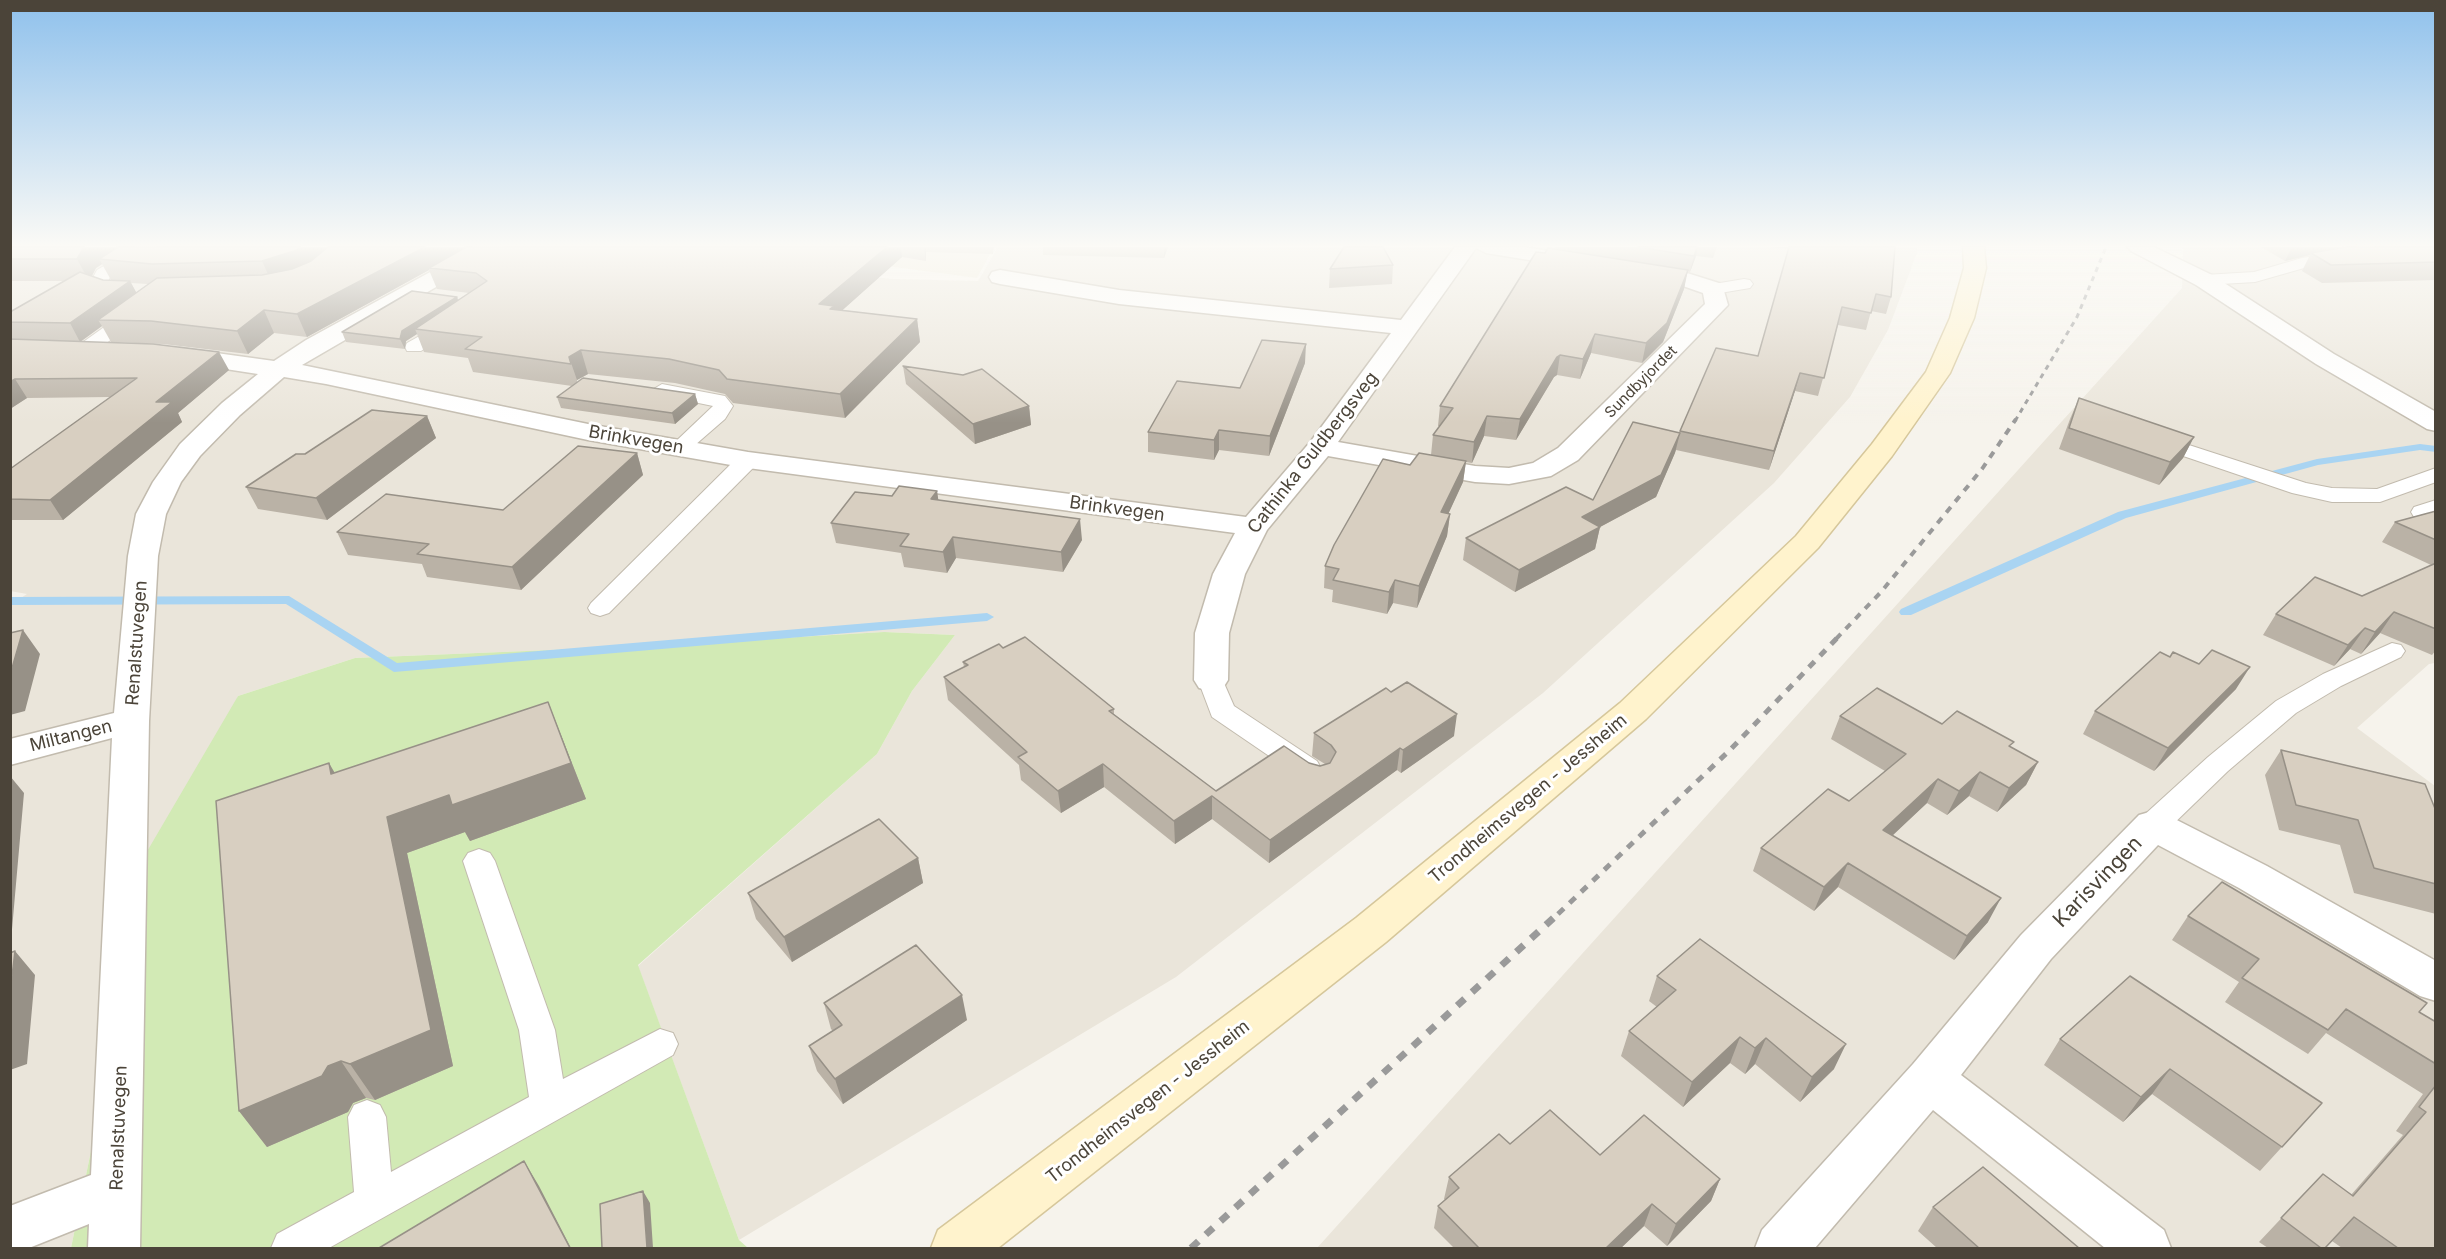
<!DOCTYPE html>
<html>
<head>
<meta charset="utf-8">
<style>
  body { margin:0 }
  #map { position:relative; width:2446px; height:1259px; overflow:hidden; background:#f6f3ec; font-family:Inter,sans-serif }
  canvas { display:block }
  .frame { position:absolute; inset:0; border:12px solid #4b4439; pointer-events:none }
</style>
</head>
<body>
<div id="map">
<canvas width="2446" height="1259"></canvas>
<div class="frame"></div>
</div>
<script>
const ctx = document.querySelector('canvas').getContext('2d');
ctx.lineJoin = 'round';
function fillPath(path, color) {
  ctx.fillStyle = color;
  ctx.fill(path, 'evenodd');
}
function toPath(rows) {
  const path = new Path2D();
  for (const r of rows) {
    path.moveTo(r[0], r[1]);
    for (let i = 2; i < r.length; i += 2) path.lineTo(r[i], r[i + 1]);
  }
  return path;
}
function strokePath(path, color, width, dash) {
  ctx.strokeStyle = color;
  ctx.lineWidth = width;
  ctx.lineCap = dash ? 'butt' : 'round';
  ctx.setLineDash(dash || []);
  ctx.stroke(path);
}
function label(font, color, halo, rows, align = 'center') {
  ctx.font = font + ' Inter,sans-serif';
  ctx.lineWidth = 6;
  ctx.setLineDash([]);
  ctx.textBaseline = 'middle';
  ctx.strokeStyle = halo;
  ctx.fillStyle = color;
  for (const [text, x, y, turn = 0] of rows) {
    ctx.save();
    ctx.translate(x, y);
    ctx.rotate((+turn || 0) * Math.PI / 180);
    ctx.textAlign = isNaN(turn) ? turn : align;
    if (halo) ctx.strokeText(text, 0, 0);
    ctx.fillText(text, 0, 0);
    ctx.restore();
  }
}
fillPath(toPath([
  [10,247,487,247,643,254,893,279,978,281,998,247,1916,247,1917,253,1888,330,1850,397,1774,483,1543,693,1176,977,739,1240,638,966,877,754,912,691,955,635,884,632,625,647,355,658,238,696,98,1117,71,1248,11,1248,10,605,27,594,10,591],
  [2183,247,2435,247,2435,663,2429,664,2357,728,2435,786,2435,1248,1317,1248,2182,288]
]), '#eae5da');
fillPath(toPath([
  [743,247,994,247,977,278]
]), '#efe8d6');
fillPath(toPath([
  [884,632,955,635,912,691,877,754,638,965,739,1240,748,1248,71,1248,98,1117,142,860,238,696,355,658,625,647]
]), '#d2eab5');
fillPath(toPath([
  [2420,444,2436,446,2436,452,2420,450,2318,465,2126,518,1911,615,1901,615,1899,612,1901,609,2118,512,2317,459,2420,444],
  [289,596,397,663,987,613,994,617,987,621,394,672,286,604,10,605,10,597,289,596]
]), '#a9d4f2');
const lane = toPath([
  [136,247,155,247,110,277,108,282,129,287,132,291,129,295,123,296,92,289,89,285,97,270,136,247],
  [2357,247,2373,247,2366,256,2304,268,2255,282,2204,285,2195,280,2204,275,2254,272,2302,258,2352,250,2357,247],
  [1744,279,1750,280,1753,284,1750,288,1714,294,1705,289,1708,285,1744,279],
  [134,309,143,314,140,318,93,353,79,353,77,349,79,345,128,310,134,309],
  [448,320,454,321,457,325,454,329,421,351,407,351,405,347,407,343,448,320],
  [662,384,725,396,733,406,725,419,687,452,673,452,669,448,673,444,713,406,655,394,652,390,662,384],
  [2155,434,2306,483,2332,488,2377,489,2436,468,2436,482,2380,502,2332,502,2292,493,2148,444,2145,440,2148,436,2155,434],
  [748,454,756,455,759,460,756,465,609,613,600,616,591,613,588,608,591,603,740,455,748,454],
  [2436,500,2436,515,2422,519,2414,517,2411,512,2414,507,2436,500],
  [2392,643,2401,645,2405,651,2401,657,2341,686,2296,713,2228,771,2164,833,2153,836,2142,833,2138,825,2142,817,2208,757,2276,701,2323,674,2392,643],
  [1211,671,1220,674,1234,706,1317,761,1321,768,1317,775,1307,778,1297,775,1212,717,1198,680,1202,674,1211,671],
  [479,849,490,853,495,861,555,1030,563,1079,660,1029,673,1033,678,1044,673,1055,329,1248,271,1248,277,1234,354,1192,348,1117,354,1105,367,1100,380,1105,386,1117,391,1172,529,1097,519,1030,463,861,468,853,479,849]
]);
const street = toPath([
  [476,247,502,247,498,251,302,365,588,424,748,452,1246,517,1311,441,1391,333,1119,304,1000,284,992,282,989,277,992,272,1000,270,1119,290,1401,320,1455,247,1524,247,1586,257,1589,262,1586,267,1578,268,1486,253,1476,248,1338,442,1475,466,1509,468,1533,463,1558,448,1705,304,1703,293,1683,286,1633,277,1630,272,1633,267,1641,265,1687,273,1722,284,1728,305,1578,460,1551,476,1509,484,1475,482,1328,456,1267,530,1245,574,1229,633,1228,680,1223,688,1211,691,1199,688,1194,680,1195,633,1213,574,1235,533,748,468,588,440,326,384,284,377,240,415,200,456,181,482,166,514,158,556,149,721,140,1248,88,1248,89,1224,29,1248,10,1248,10,1206,91,1175,112,738,10,765,10,739,114,713,128,556,136,514,153,482,180,444,222,403,258,374,180,362,171,360,168,355,171,350,180,348,274,361,306,340,476,247],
  [2127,247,2154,247,2212,275,2334,354,2436,412,2436,431,2427,429,2316,364,2196,285,2131,251,2127,247],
  [2153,811,2167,815,2267,866,2436,961,2436,1001,2420,996,2239,888,2158,845,2051,959,1961,1075,2164,1230,2171,1248,2105,1248,1933,1110,1815,1248,1755,1248,1762,1230,1913,1064,2021,935,2139,815,2153,811]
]);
const secondary = toPath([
  [1963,247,1984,247,1986,268,1974,318,1950,373,1892,456,1818,548,1646,719,1386,942,998,1248,931,1248,938,1230,1356,918,1620,703,1796,536,1872,444,1926,372,1950,318,1964,268,1963,247]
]);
strokePath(lane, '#c2bbae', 2);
strokePath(street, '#c2bbae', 3);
strokePath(secondary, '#d6c79b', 3);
fillPath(lane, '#fff');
fillPath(street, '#fff');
fillPath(secondary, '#fff3cd');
strokePath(toPath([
  [2015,421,2077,317,2106,247]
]), '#9a9a9a', 3, [5, 5]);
strokePath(toPath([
  [1836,639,1881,592,1982,469,2016,419]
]), '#9a9a9a', 4, [7, 7]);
strokePath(toPath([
  [1558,914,1731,749,1837,638]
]), '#9a9a9a', 5, [8, 8]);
strokePath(toPath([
  [1191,1248,1559,913]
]), '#9a9a9a', 7, [10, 10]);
fillPath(toPath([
  [10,247,994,247,993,254,926,252,926,261,902,257,842,310,917,319,920,342,845,418,733,403,725,394,675,383,588,374,577,380,577,382,695,394,698,404,675,424,561,408,557,397,572,386,473,372,468,358,424,352,417,334,406,341,405,349,346,342,342,332,457,297,458,300,469,293,437,289,429,270,307,337,274,333,248,354,163,344,111,342,102,326,80,342,229,370,178,413,182,422,63,520,10,520,10,469,110,397,27,398,10,409,10,312,65,281,10,281],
  [102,264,111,280,103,280,92,276,96,268],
  [131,283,148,284,136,293],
  [1043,247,1168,247,1164,258,1043,255],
  [1556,247,1717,247,1713,258,1696,256,1690,272,1687,271,1684,289,1663,342,1642,363,1591,353,1580,379,1557,375,1554,377,1516,440,1484,436,1472,463,1466,462,1463,482,1448,514,1450,514,1447,536,1417,608,1393,603,1387,614,1332,602,1333,590,1324,588,1325,566,1410,465,1431,455,1433,435,1440,426,1438,426,1440,406,1545,253,1555,249],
  [1770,247,1895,247,1891,297,1886,314,1871,311,1866,330,1838,325,1818,396,1795,391,1769,470,1676,450,1656,497,1600,527,1595,549,1515,592,1463,560,1466,538,1593,500,1679,432,1680,431,1758,356,1789,249],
  [2261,247,2436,247,2436,280,2322,283,2302,271,2310,255,2285,261],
  [1393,265,1392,284,1329,288,1330,269],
  [1305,363,1269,456,1219,450,1214,460,1148,452,1148,432,1240,388],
  [903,366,1029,406,1031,425,975,444,906,384],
  [2079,398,2194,437,2183,458,2159,485,2059,449,2070,419],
  [427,416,436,438,327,520,258,509,246,487,305,454],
  [637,453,643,475,521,590,427,577,422,564,348,555,337,532,503,510],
  [937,491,938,500,1082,540,1063,572,956,558,947,573,904,567,901,553,836,543,831,523,892,496],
  [2436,511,2436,650,2432,655,2380,633,2361,654,2350,649,2334,666,2263,635,2276,614,2362,596,2431,565,2382,542,2395,522],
  [1003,648,1114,709,1114,714,1216,791,1309,763,1320,766,1325,764,1312,756,1314,733,1454,736,1401,773,1397,770,1269,863,1212,819,1175,844,1104,787,1061,813,1021,780,1019,765,948,700,944,677,964,667,963,662],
  [2236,689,2154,771,2083,734,2095,711],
  [548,702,586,799,470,841,465,832,407,853,453,1066,375,1100,366,1098,353,1103,348,1112,267,1147,239,1111,335,773],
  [1840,716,1942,724,2011,747,2038,762,2026,785,1997,812,1969,796,1947,815,1927,803,1892,835,1988,922,1954,960,1838,887,1814,911,1753,871,1761,848,1849,801,1885,771,1831,739],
  [2281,750,2436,811,2436,914,2354,893,2340,845,2279,830,2265,775],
  [918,858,923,883,792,962,756,919,748,893],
  [2188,916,2419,1012,2436,1022,2436,1248,2342,1248,2332,1241,2325,1248,2268,1248,2259,1242,2323,1174,2351,1195,2403,1135,2396,1131,2423,1094,2326,1033,2308,1054,2225,1002,2239,982,2172,940],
  [1657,976,1834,1069,1800,1102,1755,1064,1745,1074,1730,1063,1683,1107,1621,1056,1629,1031,1657,1007,1649,1001],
  [824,1003,967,1020,843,1104,817,1071,809,1046,833,1031,831,1029],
  [2060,1039,2322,1103,2260,1171,2152,1094,2123,1122,2044,1065],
  [1510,1144,1600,1155,1720,1179,1711,1201,1667,1246,1644,1226,1621,1248,1454,1248,1434,1228,1438,1206,1445,1200,1444,1199,1449,1177],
  [1933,1207,2079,1248,1937,1248,1918,1231]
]), '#bab2a6');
fillPath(toPath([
  [84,247,133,247,99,259,102,264,96,268,89,281,77,259],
  [300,247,337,247,272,283,262,261],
  [425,247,472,247,429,268,429,270,307,337,297,314],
  [887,247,901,247,902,257,836,316,819,304],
  [924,247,926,247,926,261],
  [1164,247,1168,247,1164,258],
  [1697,247,1698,247,1696,256,1690,272,1694,256],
  [2292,247,2348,247,2311,253,2310,255,2285,261],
  [1688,270,1684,289,1663,342,1642,363,1646,343],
  [130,281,140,299,98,320,102,326,80,342,70,323],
  [457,297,460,306,415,329,417,334,406,341,405,349,400,339,402,331],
  [264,310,274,333,248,354,237,331],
  [917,319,920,342,845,418,840,394],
  [1595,334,1591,353,1580,379,1583,359],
  [1306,344,1305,363,1269,456,1270,436],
  [581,350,588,374,577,380,569,357],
  [219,352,229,370,178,413,182,422,63,520,50,500,156,402],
  [1560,355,1557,375,1554,377,1516,440,1520,419,1557,357],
  [1800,373,1795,391,1769,470,1774,451],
  [15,379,27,398,10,409,10,382],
  [695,394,698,404,675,424,672,413],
  [1029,406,1031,425,975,444,973,424],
  [427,416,436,438,327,520,316,498],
  [1487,416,1484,436,1472,463,1474,442],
  [1219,430,1219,450,1214,460,1214,440],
  [1680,433,1675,453,1656,497,1600,527,1595,549,1515,592,1519,570,1582,517],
  [2194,437,2183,458,2159,485,2170,462],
  [637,453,643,475,521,590,512,567],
  [1466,461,1463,482,1439,534,1441,512],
  [937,491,940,511,931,499],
  [1450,514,1447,536,1417,608,1419,586],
  [1080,519,1082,540,1063,572,1061,552],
  [953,537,956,558,947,573,943,552],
  [1395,580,1393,603,1387,614,1389,592],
  [2394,612,2380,633,2361,654,2375,632],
  [2365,628,2350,649,2334,666,2348,645],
  [23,630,40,654,25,711,10,715,10,675],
  [2250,667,2236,689,2154,771,2168,748],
  [548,702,586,799,470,841,465,832,407,853,453,1066,375,1100,350,1064,387,817],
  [1457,714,1454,736,1401,773,1403,750],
  [1400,748,1397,770,1269,863,1270,840],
  [2038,762,2026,785,1997,812,2009,788],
  [329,763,350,799,331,774],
  [1103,764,1104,787,1061,813,1058,791],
  [1980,772,1969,796,1947,815,1959,791],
  [10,776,24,793,10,952],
  [1938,779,1927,803,1873,854,1883,830],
  [1212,796,1212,819,1175,844,1174,821],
  [918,858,923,883,792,962,784,937],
  [1848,863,1838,887,1814,911,1824,887],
  [2001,898,1988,922,1954,960,1967,936],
  [15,951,35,975,27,1064,10,1070,10,993],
  [962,995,967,1020,843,1104,835,1079],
  [1740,1037,1730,1063,1683,1107,1692,1082],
  [1766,1038,1755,1064,1745,1074,1755,1048],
  [1846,1044,1834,1069,1800,1102,1812,1077],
  [341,1061,366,1098,353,1103,348,1112,267,1147,239,1111,328,1066],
  [2170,1069,2152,1094,2123,1122,2141,1097],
  [524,1161,539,1186,571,1248,570,1248],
  [1720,1179,1711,1201,1667,1246,1676,1224],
  [643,1191,650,1203,653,1248,647,1248],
  [1652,1204,1644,1226,1621,1248,1606,1248]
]), '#979187');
const building = toPath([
  [10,247,84,247,77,259,10,259,10,247],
  [118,247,300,247,297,250,262,261,152,264,99,259,118,247],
  [328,247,425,247,297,314,264,310,237,331,151,321,98,320,157,278,262,275,292,269,311,261,328,247],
  [466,247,887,247,819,304,834,306,830,309,917,319,840,394,727,379,719,370,669,359,581,350,569,357,571,364,465,349,482,337,415,329,487,281,476,273,429,268,466,247],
  [1344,247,1383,247,1393,265,1330,269,1344,247],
  [1638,247,1697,247,1694,256,1638,247],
  [1789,247,1895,247,1891,297,1876,294,1871,313,1842,307,1824,378,1800,373,1774,451,1680,431,1716,348,1758,356,1789,247],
  [2346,247,2436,247,2436,262,2331,265,2311,253,2346,247],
  [1548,248,1688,270,1667,323,1646,343,1595,334,1583,359,1560,355,1557,357,1520,419,1487,416,1474,442,1433,435,1453,408,1440,406,1536,252,1545,253,1548,248],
  [80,272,103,280,130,281,70,323,10,322,10,312,80,272],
  [412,291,457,297,402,331,400,339,342,332,412,291],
  [10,339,153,344,219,352,156,402,172,402,50,500,10,499,10,469,137,378,15,379,10,382,10,339],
  [1262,340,1306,344,1270,436,1219,430,1214,440,1148,432,1177,381,1240,388,1262,340],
  [903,366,963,375,982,369,1029,406,973,424,903,366],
  [583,378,695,394,672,413,557,397,583,378],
  [2079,398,2194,437,2170,462,2069,428,2079,398],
  [372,410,427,416,316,498,246,487,296,454,305,454,372,410],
  [1633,422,1680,433,1661,475,1582,517,1600,527,1519,570,1466,538,1566,487,1593,500,1633,422],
  [578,446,637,453,512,567,417,554,429,544,337,532,386,494,503,510,578,446],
  [1419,453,1466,461,1441,512,1450,514,1419,586,1395,580,1389,592,1333,580,1339,569,1325,566,1334,545,1383,459,1410,465,1419,453],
  [899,486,937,491,931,499,1080,519,1061,552,953,537,943,552,900,546,909,534,831,523,855,492,892,496,899,486],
  [2436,511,2436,540,2395,522,2436,511],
  [2436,563,2436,629,2394,612,2375,632,2365,628,2348,645,2276,614,2315,577,2362,596,2436,563],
  [23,630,10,675,10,633,23,630],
  [1025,637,1114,709,1109,711,1216,791,1284,746,1309,763,1320,766,1330,763,1336,752,1331,745,1314,733,1386,688,1391,692,1407,682,1457,714,1403,750,1400,748,1270,840,1212,796,1174,821,1103,764,1058,791,1018,757,1027,752,944,677,968,665,963,662,999,644,1003,648,1025,637],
  [2212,650,2250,667,2168,748,2095,711,2160,652,2170,657,2173,652,2199,664,2212,650],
  [1877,688,1942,724,1957,711,2014,742,2009,746,2038,762,2009,788,1980,772,1959,791,1938,779,1883,830,2001,898,1967,936,1848,863,1824,887,1761,848,1828,789,1849,801,1906,754,1840,716,1877,688],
  [548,702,571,763,452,805,449,795,387,817,431,1030,350,1064,341,1061,328,1066,322,1076,239,1111,216,801,329,763,331,774,548,702],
  [2281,750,2425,784,2436,811,2436,884,2374,868,2358,820,2296,805,2281,750],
  [879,819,918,858,784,937,748,893,879,819],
  [2222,882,2427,1003,2419,1012,2436,1022,2436,1064,2346,1009,2328,1030,2242,978,2259,959,2188,916,2222,882],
  [1700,939,1846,1044,1812,1077,1766,1038,1755,1048,1740,1037,1692,1082,1629,1031,1676,990,1657,976,1700,939],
  [916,945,962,995,835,1079,809,1046,842,1025,824,1003,916,945],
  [15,951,10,993,10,953,15,951],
  [2130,976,2322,1103,2282,1147,2170,1069,2141,1097,2060,1039,2130,976],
  [2436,1085,2436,1248,2398,1248,2354,1217,2325,1248,2321,1248,2281,1218,2323,1174,2353,1196,2426,1112,2419,1107,2436,1085],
  [1550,1110,1600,1155,1644,1115,1720,1179,1676,1224,1652,1204,1606,1248,1479,1248,1438,1206,1459,1188,1449,1177,1499,1134,1510,1144,1550,1110],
  [524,1161,570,1248,379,1248,524,1161],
  [1983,1167,2079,1248,1979,1248,1933,1207,1983,1167],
  [643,1191,647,1248,602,1248,600,1204,643,1191]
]);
fillPath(building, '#d8cfc1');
strokePath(building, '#979187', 1.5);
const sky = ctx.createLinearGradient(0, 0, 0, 423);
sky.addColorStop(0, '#8fc1ec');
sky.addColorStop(0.58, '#fbfaf6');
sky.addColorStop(1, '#fbfaf600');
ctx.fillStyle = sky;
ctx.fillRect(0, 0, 2446, 423);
label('15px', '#4b4439', '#fff', [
  ["Sundbyjordet",1641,382,-45]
]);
label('18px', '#4b4439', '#fff', [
  ["Brinkvegen",636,440,10],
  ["Cathinka Guldbergsveg",1313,453,-52],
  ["Brinkvegen",1117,509,8],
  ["Renalstuvegen",137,643,-86],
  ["Miltangen",71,736,-14],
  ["Trondheimsvegen - Jessheim",1528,799,-40],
  ["Trondheimsvegen - Jessheim",1148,1102,-38],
  ["Renalstuvegen",119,1128,-88]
]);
label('21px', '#4b4439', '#fff', [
  ["Karisvingen",2098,882,-46]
]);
</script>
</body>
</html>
